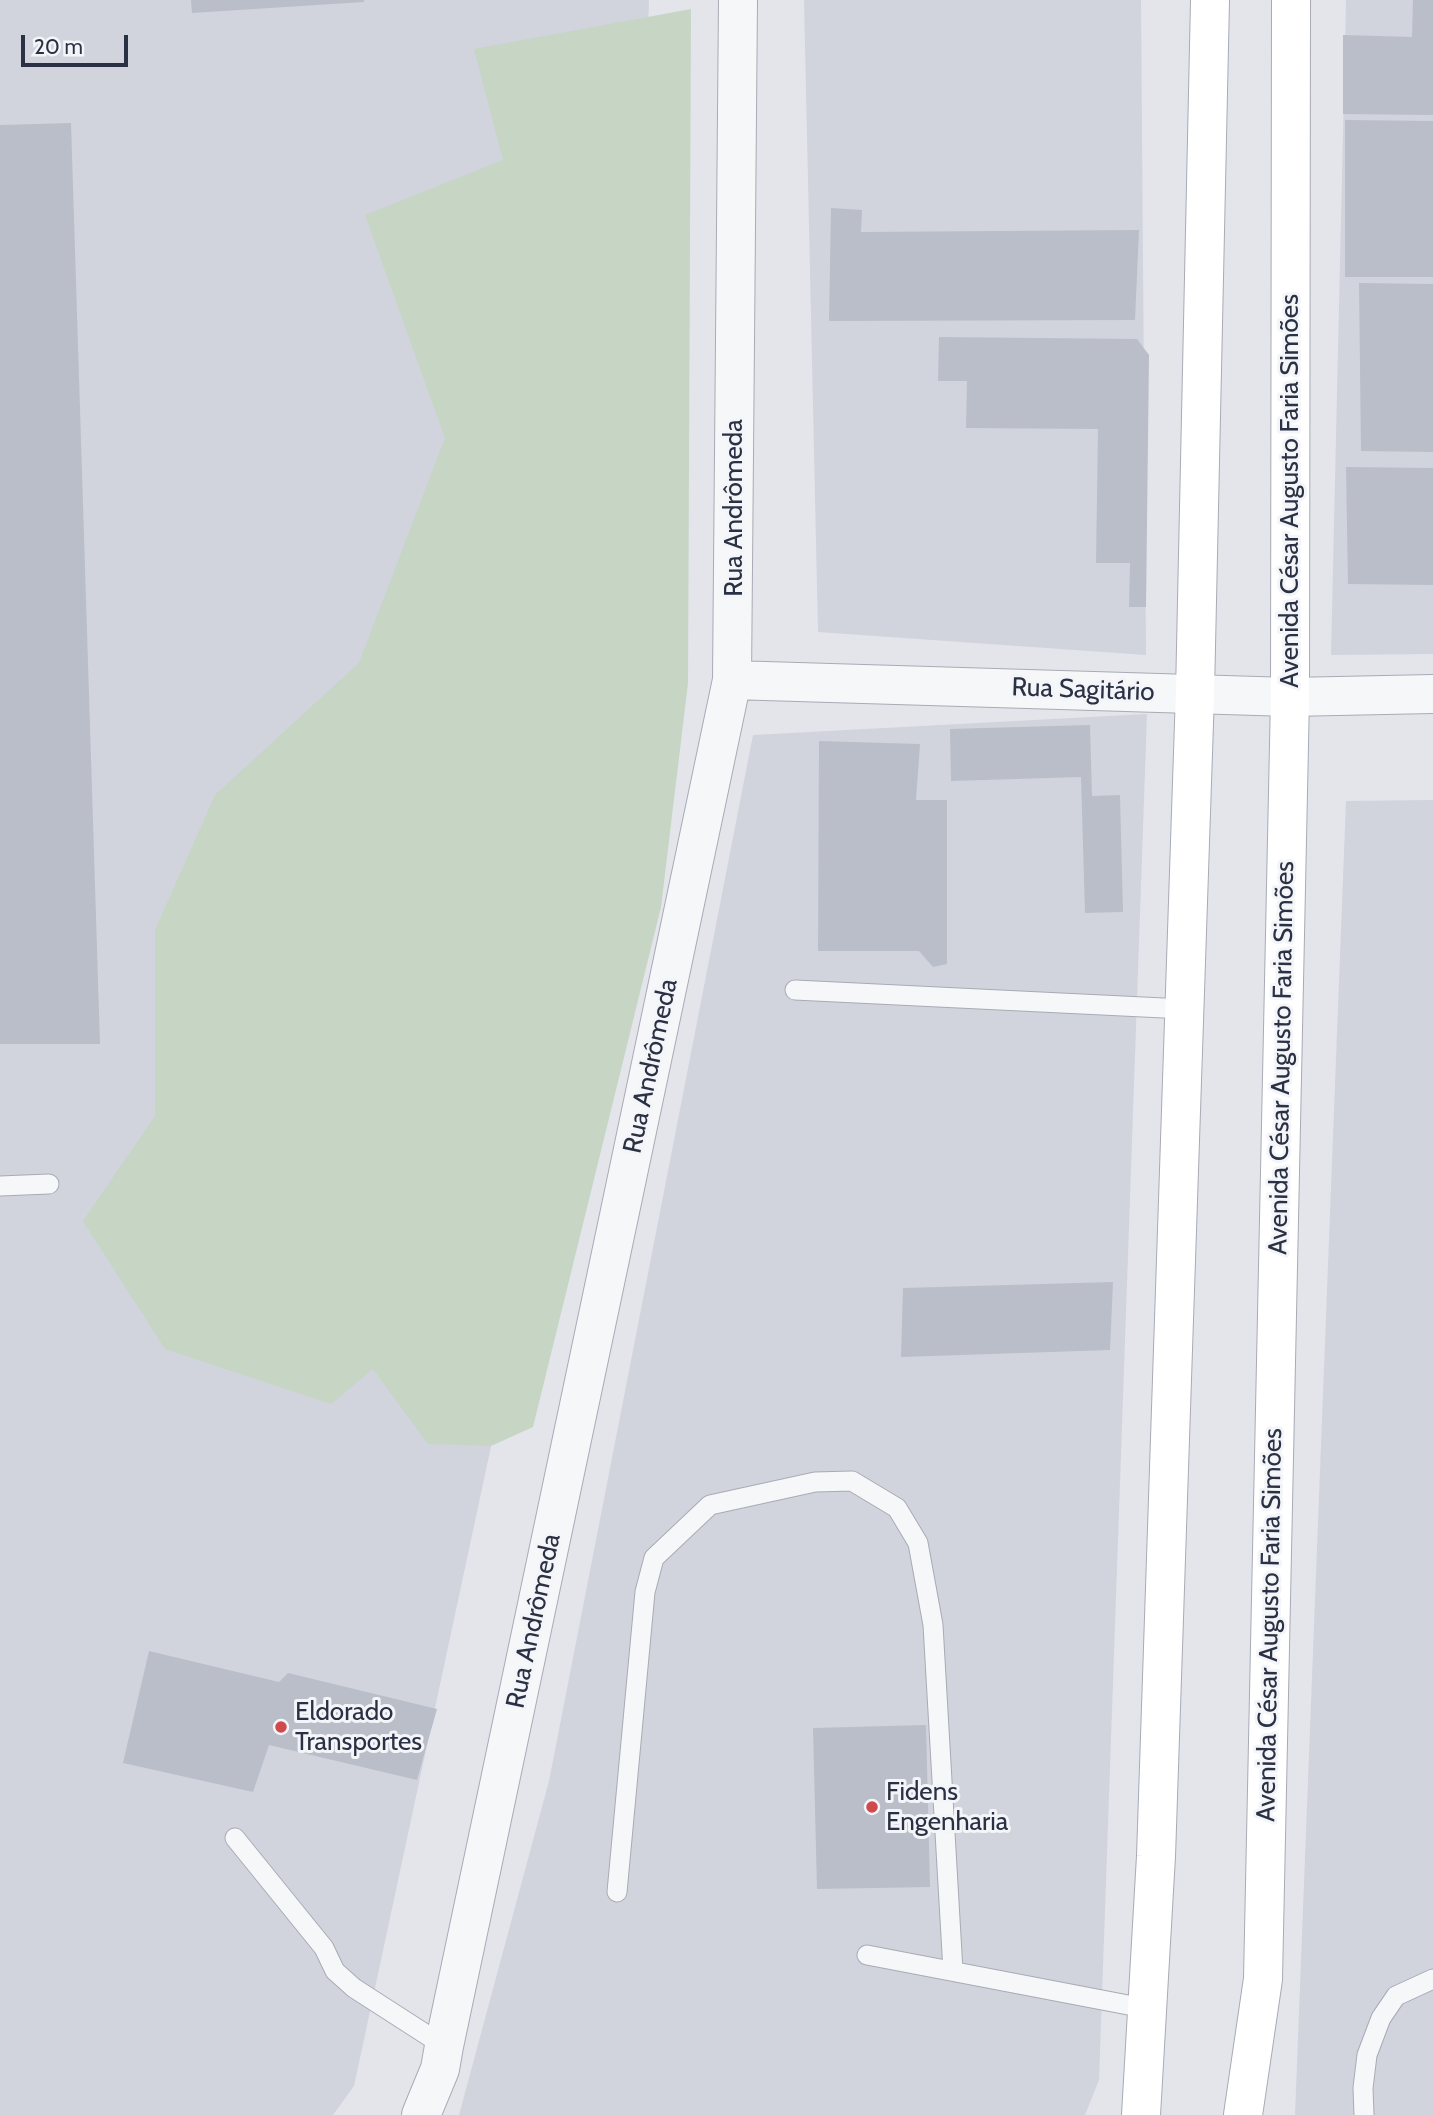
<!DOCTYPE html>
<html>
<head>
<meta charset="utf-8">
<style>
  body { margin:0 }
  #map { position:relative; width:1433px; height:2115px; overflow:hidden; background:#e3e5eb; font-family:Cabin,sans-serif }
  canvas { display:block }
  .scale { position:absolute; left:21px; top:35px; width:107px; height:32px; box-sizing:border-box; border:4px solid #2b3144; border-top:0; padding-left:9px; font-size:21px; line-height:24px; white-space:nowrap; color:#2b3144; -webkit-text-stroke:5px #f3f5f8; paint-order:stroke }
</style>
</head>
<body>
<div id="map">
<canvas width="1433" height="2115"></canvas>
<div class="scale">20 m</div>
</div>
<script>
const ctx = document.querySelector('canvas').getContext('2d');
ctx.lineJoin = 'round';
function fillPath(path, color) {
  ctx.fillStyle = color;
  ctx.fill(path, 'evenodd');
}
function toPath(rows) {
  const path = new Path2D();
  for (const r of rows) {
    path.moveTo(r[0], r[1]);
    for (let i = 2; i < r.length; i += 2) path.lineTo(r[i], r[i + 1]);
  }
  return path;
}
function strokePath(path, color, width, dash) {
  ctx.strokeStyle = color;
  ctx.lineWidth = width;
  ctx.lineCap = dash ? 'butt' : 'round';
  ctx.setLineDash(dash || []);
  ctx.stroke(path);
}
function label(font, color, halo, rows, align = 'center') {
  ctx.font = font + ' Cabin,sans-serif';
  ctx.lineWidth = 6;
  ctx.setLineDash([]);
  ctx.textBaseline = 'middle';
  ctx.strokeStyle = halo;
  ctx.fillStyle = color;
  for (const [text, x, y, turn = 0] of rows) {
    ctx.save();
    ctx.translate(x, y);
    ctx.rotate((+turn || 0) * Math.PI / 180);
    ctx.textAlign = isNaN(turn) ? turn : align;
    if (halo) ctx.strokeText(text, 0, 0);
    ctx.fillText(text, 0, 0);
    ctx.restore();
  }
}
fillPath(toPath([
  [0,0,649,0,619,849,354,2086,333,2115,0,2115],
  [804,0,1141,0,1146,655,818,632],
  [1346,0,1433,0,1433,654,1331,655],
  [1147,714,1099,2080,1085,2115,459,2115,549,1781,753,735],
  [1433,800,1433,2115,1295,2115,1346,801]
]), '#d1d4dd');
fillPath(toPath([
  [691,9,688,683,661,907,533,1427,491,1446,428,1444,373,1369,331,1404,165,1349,83,1221,155,1116,155,930,215,795,359,663,445,438,365,215,503,160,474,49]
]), '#c6d5c4');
fillPath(toPath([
  [191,0,364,0,364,2,192,13],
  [1413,0,1433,0,1433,115,1343,114,1343,35,1412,37],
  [1345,120,1433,121,1433,277,1345,277],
  [71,123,100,1044,0,1044,0,125],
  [831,208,862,210,861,232,1139,230,1135,320,829,321],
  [1359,283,1433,284,1433,452,1361,451],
  [939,337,1137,339,1149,355,1146,607,1129,607,1130,563,1096,563,1098,429,966,428,967,381,938,381],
  [1346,467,1433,468,1433,585,1348,584],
  [1090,725,1092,796,1120,795,1123,912,1085,913,1081,777,951,781,950,729],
  [819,741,920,744,916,800,947,800,947,964,933,967,919,951,818,951],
  [1113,1282,1110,1350,901,1357,903,1288],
  [149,1651,279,1682,288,1673,437,1709,417,1780,269,1745,253,1792,123,1763],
  [926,1725,930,1887,817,1889,813,1728]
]), '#babec9');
const lane = toPath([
  [795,990,1184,1009],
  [0,1186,49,1184],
  [235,1838,324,1948,335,1971,354,1988,444,2046],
  [617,1892,645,1592,654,1558,710,1505,815,1482,852,1481,897,1508,918,1543,933,1625,953,1971],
  [867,1955,1149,2009],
  [1364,2115,1363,2088,1367,2055,1381,2018,1396,1996,1433,1979]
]);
const street = toPath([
  [732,680,1290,697,1433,694],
  [421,2115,440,2069,444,2046,732,680,738,0]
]);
const secondary = toPath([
  [1141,2115,1156,1856,1195,693,1210,0],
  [1243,2115,1263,1979,1290,697,1291,0]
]);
strokePath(lane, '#a8abb6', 21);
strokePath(street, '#a8abb6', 40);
strokePath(secondary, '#a8abb6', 40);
strokePath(lane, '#f6f7f9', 19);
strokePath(street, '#f6f7f9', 38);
strokePath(secondary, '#fff', 38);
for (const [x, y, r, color] of [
  [281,1727,7,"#d0494d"],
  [872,1807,7,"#d0494d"]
]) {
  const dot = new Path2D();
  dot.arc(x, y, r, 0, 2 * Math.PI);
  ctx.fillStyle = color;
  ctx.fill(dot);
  strokePath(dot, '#f3f5f8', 2.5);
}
label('26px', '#2b3144', '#f3f5f8', [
  ["Avenida César Augusto Faria Simões",1290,491,-90],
  ["Rua Andrômeda",734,508,-90],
  ["Rua Sagitário",1083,690,2],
  ["Avenida César Augusto Faria Simões",1282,1058,-89],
  ["Rua Andrômeda",651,1066,-78],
  ["Rua Andrômeda",534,1621,-78],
  ["Avenida César Augusto Faria Simões",1270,1625,-89]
]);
label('26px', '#2b3144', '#f3f5f8', [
  ["Eldorado",295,1712],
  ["Transportes",295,1742],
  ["Fidens",886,1792],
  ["Engenharia",886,1822]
], 'left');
</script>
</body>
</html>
